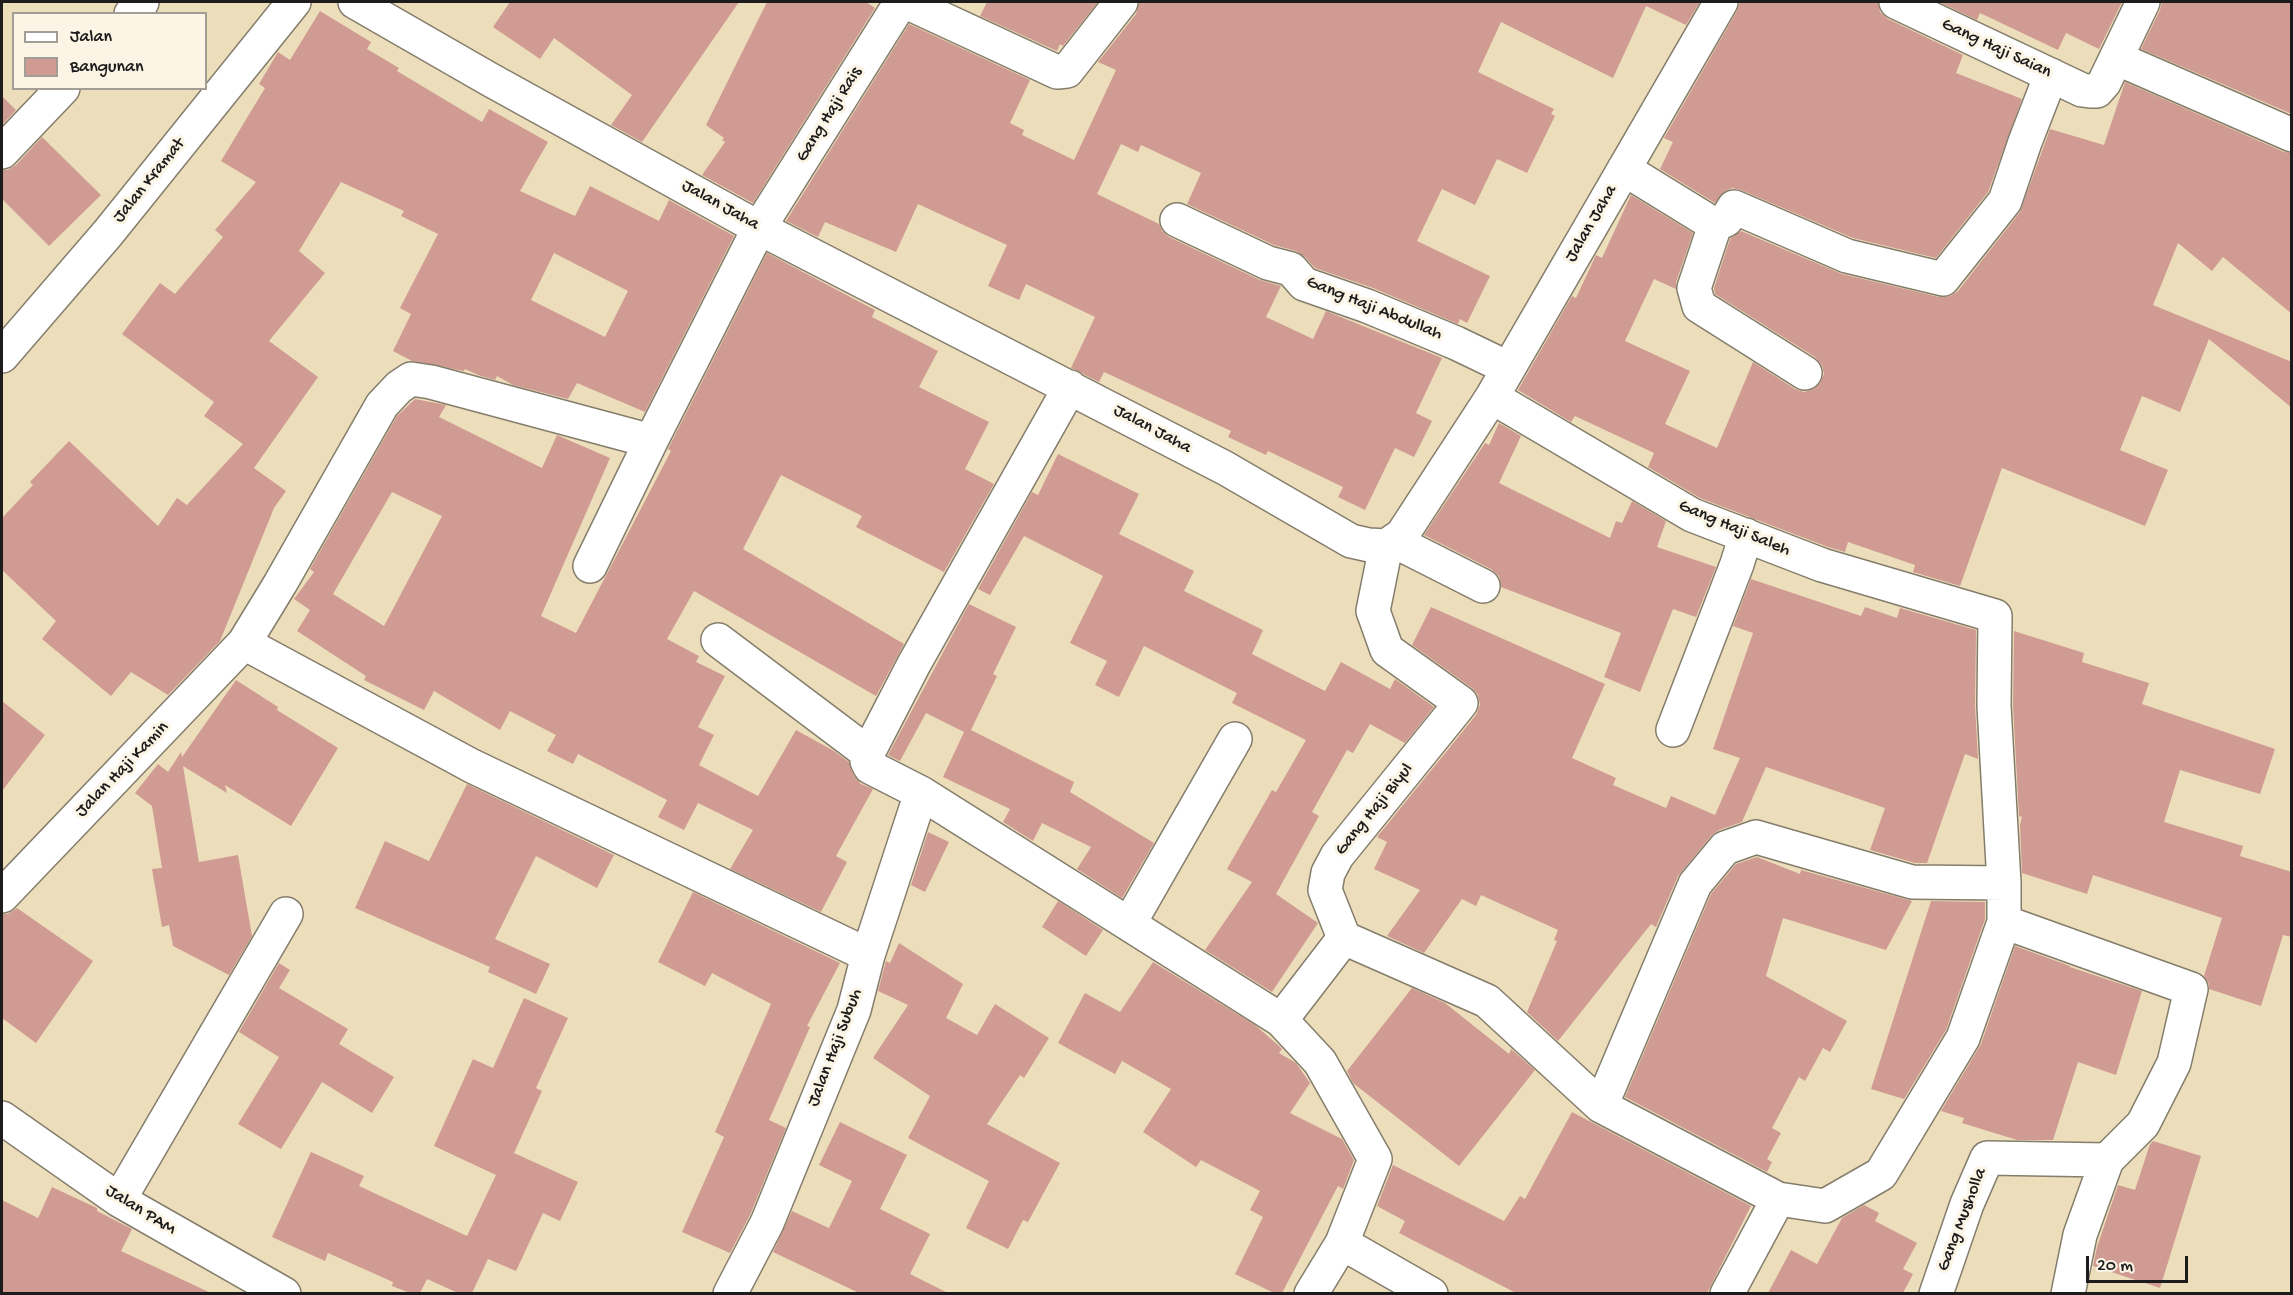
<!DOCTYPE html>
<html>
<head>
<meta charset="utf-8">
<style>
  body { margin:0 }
  #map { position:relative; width:2293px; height:1295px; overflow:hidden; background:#eddebb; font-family:"Gochi Hand",sans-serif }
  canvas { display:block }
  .frame { position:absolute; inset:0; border:3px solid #1c1c1c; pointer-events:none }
  .legend { position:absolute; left:12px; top:12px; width:195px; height:78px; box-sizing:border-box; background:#fcf5e5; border:2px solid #a29e95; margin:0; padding:8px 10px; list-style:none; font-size:18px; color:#1c1c1c }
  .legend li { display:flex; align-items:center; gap:12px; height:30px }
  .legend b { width:30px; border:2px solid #a29e95 }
  .scale { position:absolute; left:2086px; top:1256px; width:102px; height:27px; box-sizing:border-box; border:3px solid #1c1c1c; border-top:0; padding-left:8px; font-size:18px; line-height:21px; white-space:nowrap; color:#1c1c1c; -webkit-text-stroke:4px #fcf5e5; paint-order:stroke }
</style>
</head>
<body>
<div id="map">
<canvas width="2293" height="1295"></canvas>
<div class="frame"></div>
<ul class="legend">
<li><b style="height:8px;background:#fff"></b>Jalan</li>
<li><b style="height:16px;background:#d09b92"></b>Bangunan</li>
</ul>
<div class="scale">20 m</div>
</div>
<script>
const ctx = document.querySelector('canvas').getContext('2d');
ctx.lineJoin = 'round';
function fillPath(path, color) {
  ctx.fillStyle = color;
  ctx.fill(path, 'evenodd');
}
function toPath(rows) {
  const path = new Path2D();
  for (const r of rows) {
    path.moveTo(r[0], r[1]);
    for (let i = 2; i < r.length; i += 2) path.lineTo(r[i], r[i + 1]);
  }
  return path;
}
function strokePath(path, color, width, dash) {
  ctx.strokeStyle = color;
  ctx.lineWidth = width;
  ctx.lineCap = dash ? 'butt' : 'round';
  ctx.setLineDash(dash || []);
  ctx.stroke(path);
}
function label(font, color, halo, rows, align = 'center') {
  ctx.font = font + ' "Gochi Hand",sans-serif';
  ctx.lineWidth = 6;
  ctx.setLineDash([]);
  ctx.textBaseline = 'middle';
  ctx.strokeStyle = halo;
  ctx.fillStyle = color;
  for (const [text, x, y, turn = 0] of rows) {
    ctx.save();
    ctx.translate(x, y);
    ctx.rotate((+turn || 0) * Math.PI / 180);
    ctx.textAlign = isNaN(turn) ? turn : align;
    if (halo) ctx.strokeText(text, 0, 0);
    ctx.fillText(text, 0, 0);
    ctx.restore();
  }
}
fillPath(toPath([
  [510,2,739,2,642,142,611,125,632,95,554,38,540,59,493,27],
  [767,2,866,2,875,8,753,203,702,175,725,142,722,140,724,138,706,125],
  [987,2,1098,2,1063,46,1060,44,1057,51,980,16],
  [1139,2,1700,2,1686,25,1646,6,1613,78,1501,22,1478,72,1554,109,1551,114,1555,116,1527,173,1497,159,1475,205,1442,189,1417,241,1490,276,1467,323,1460,319,1458,324,1373,288,1315,268,1305,257,1296,251,1274,245,1187,204,1201,173,1141,145,1138,152,1121,144,1097,194,1159,224,1162,231,1169,237,1260,280,1281,286,1266,317,1313,339,1326,311,1442,358,1416,413,1432,421,1414,457,1395,448,1365,510,1338,497,1343,487,1268,451,1266,455,1228,437,1231,431,1104,372,1099,382,1071,368,1095,317,1026,284,1019,300,988,286,1007,245,918,204,896,252,825,222,818,237,786,221,909,24,1030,80,1010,123,1024,130,1022,135,1074,160,1116,70,1098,62,1136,14],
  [1740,2,1878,2,1880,12,1888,19,1963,55,1956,73,2022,99,1988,192,1936,258,1853,238,1741,190,1732,188,1725,191,1715,203,1660,169,1673,142,1664,138,1737,11],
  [1939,2,2122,2,2099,49,2066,33,2058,50,1980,13,1977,20],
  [2162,2,2292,2,2292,114,2141,49,2160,10],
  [320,11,371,42,367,49,399,68,397,71,482,122,489,109,548,142,520,191,575,216,590,186,659,221,669,200,734,236,645,412,577,383,568,399,513,385,497,376,495,380,478,375,465,369,464,371,412,361,393,351,411,314,400,308,438,234,401,216,404,211,341,182,299,251,325,273,269,341,318,377,254,468,286,491,274,508,220,641,168,695,131,672,111,696,42,639,56,621,2,570,2,518,33,485,30,482,69,441,158,526,177,498,187,505,243,444,204,416,214,402,122,334,160,283,175,294,223,237,215,230,256,182,221,161,265,88,259,84,278,52,290,60],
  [554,253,628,291,605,337,531,300],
  [2125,82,2284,152,2292,153,2292,314,2223,257,2212,271,2178,243,2153,305,2292,362,2292,408,2209,339,2180,412,2142,396,2120,450,2168,470,2145,526,2002,468,1960,586,1913,572,1915,565,1848,542,1845,552,1828,547,1700,498,1648,467,1654,453,1575,416,1571,422,1518,390,1572,296,1576,298,1596,255,1602,258,1631,195,1693,233,1676,282,1676,289,1654,279,1625,341,1690,371,1665,424,1717,448,1753,362,1795,389,1804,392,1814,389,1820,383,1824,374,1822,365,1815,357,1715,294,1714,288,1730,239,1741,231,1842,274,1939,297,1950,296,1958,291,2020,212,2050,129,2104,145],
  [2,96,16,110,2,125],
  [42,137,101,195,49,246,2,199,2,170,8,170,16,165],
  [767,253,875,310,872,317,938,351,919,387,989,422,965,469,994,484,944,572,856,527,862,516,781,475,743,549,904,644,876,696,694,591,667,639,699,656,696,662,725,676,698,727,714,735,699,765,758,796,796,730,834,751,849,762,854,776,861,784,873,789,836,856,847,862,821,912,730,869,753,830,698,803,684,830,658,817,667,800,578,754,573,764,547,751,556,735,510,711,500,730,434,691,424,710,364,680,366,676,297,631,310,610,294,599,314,572,310,569,397,416,415,399,446,405,439,417,542,468,557,435,610,458,541,616,576,633,671,451,668,449],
  [392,492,442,516,384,626,333,594],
  [1499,423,1521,436,1499,483,1610,538,1616,521,1622,523,1632,501,1666,521,1657,547,1716,567,1696,617,1673,609,1640,692,1604,677,1621,633,1501,587,1499,576,1491,569,1424,535,1485,443,1489,445],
  [1058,454,1139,494,1119,534,1194,571,1184,591,1263,630,1252,654,1325,691,1341,662,1390,689,1395,679,1434,707,1405,743,1370,724,1353,753,1347,750,1312,812,1319,816,1276,894,1318,923,1272,992,1205,950,1252,882,1227,869,1272,790,1276,792,1306,740,1232,703,1237,693,1144,646,1119,697,1095,685,1107,661,1070,643,1103,576,1024,536,990,595,978,589,1032,492,1038,495],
  [1751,579,1861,616,1865,607,1897,618,1900,608,1976,630,1975,706,1978,759,1965,754,1927,863,1915,863,1870,850,1885,808,1766,767,1742,822,1719,830,1711,836,1678,876,1656,927,1651,924,1558,1041,1527,1012,1557,941,1554,940,1558,930,1481,895,1476,906,1462,899,1424,953,1387,936,1420,890,1374,869,1387,842,1377,837,1476,715,1480,705,1478,695,1472,688,1412,645,1431,607,1605,684,1572,758,1616,778,1613,785,1666,808,1671,796,1715,815,1740,758,1713,749,1753,633,1733,626],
  [969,604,1016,627,993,674,997,676,971,730,1074,782,1070,792,1154,843,1122,898,1077,869,1091,847,1042,823,1033,841,1003,822,1010,809,943,777,964,732,926,713,900,761,888,755],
  [2014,631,2084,653,2082,662,2149,683,2142,704,2275,749,2260,794,2180,770,2164,822,2243,846,2240,856,2292,872,2292,937,2283,935,2261,1006,2209,989,2209,984,2204,976,2222,918,2093,875,2087,894,2022,873,2020,825,2022,817,2019,816,2013,706],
  [236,680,278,707,277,710,338,748,291,826,225,785,227,793,183,766,199,862,238,855,252,936,229,975,173,946,169,925,162,927,152,869,162,868,152,806,135,793,158,764,168,772,181,752,182,757],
  [2,701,45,735,2,791],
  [467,784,614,855,597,888,536,856,495,939,550,964,536,994,488,972,490,967,355,908,385,841,429,861],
  [928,832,949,842,925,892,911,885],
  [1757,857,1800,874,1801,870,1912,901,1886,950,1783,918,1766,976,1847,1021,1830,1052,1823,1048,1805,1081,1799,1077,1772,1128,1781,1133,1767,1159,1772,1162,1767,1172,1625,1097,1711,894,1736,864],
  [693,892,840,963,807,1026,810,1027,769,1120,786,1128,750,1215,730,1253,682,1232,724,1137,715,1132,771,1004,712,973,705,986,658,962],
  [1058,901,1103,930,1086,956,1042,927],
  [1931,901,1985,902,1985,919,1946,1030,1904,1099,1871,1089],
  [17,908,93,961,36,1043,2,1018,2,914,8,914],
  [899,943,963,984,946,1018,977,1035,995,1004,1049,1038,1024,1078,1020,1075,987,1124,1060,1163,1028,1222,1023,1220,1008,1249,966,1228,989,1181,908,1138,930,1096,873,1058,908,1005,878,991,886,961,890,963],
  [2015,946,2070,966,2070,967,2142,991,2116,1075,2078,1062,2053,1140,2017,1140,1962,1123,1964,1118,1941,1111,1981,1044],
  [1153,962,1255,1025,1279,1046,1282,1049,1279,1053,1296,1063,1310,1083,1290,1113,1342,1139,1354,1160,1343,1189,1338,1186,1282,1293,1274,1293,1235,1274,1263,1217,1250,1210,1260,1191,1201,1160,1196,1167,1143,1132,1171,1089,1122,1061,1115,1074,1058,1043,1085,993,1120,1012],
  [279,963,290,970,279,988,348,1029,339,1044,394,1077,372,1113,322,1082,281,1149,238,1124,279,1057,239,1032],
  [1412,988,1445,1003,1509,1054,1511,1049,1535,1070,1459,1166,1353,1083,1347,1071],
  [524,998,568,1018,536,1088,542,1091,514,1153,578,1182,560,1221,543,1213,516,1271,488,1259,472,1293,458,1293,427,1279,420,1293,410,1293,392,1286,393,1282,328,1253,325,1261,272,1237,311,1152,364,1176,359,1186,467,1236,496,1175,434,1146,473,1059,493,1068],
  [1572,1112,1751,1206,1707,1293,1516,1293,1399,1233,1405,1221,1377,1206,1393,1165,1504,1221,1520,1196,1525,1199],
  [840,1122,907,1155,880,1209,930,1234,910,1274,948,1293,859,1293,773,1252,792,1211,829,1228,852,1181,819,1165],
  [2153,1141,2201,1156,2160,1288,2093,1266,2097,1247,2118,1185,2135,1190,2150,1144],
  [52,1187,97,1208,97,1211,132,1229,121,1251,211,1293,2,1293,2,1200,38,1218],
  [1864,1205,1879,1213,1875,1221,1917,1243,1903,1269,1913,1274,1903,1293,1768,1293,1791,1250,1817,1264,1842,1218]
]), '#d09b92');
const minor = toPath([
  [355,2,489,79,759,228,1225,468,1351,541,1369,545,1386,546,1402,535,1492,397,1721,2],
  [906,2,1057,72,1067,71,1121,2],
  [1896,2,2082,90,2090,91,2097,91,2104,83,2143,2],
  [131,14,142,2],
  [2116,58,2292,135],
  [2,152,63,88],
  [1624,169,1715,225,1694,288,1699,306,1805,373],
  [1177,220,1268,263,1291,269,1304,284,1367,306,1456,343,1508,368],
  [1715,225,1726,220,1734,207,1847,256,1943,279,2005,201,2025,142,2051,75],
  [2,356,108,233,294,2],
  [1070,387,914,664,868,753,867,761,870,767,921,793,1281,1020,1320,1062,1375,1159,1342,1243,1311,1294],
  [1394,541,1483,586],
  [590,566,651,441,759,228,901,2],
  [718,640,868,753],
  [244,643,472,766,868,955],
  [1673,730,1737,564,1746,535],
  [2,896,244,643,280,584,382,405,399,387,411,379,431,382,651,441],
  [2004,922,2191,989,2174,1063,2143,1124,2107,1160,2080,1235,2068,1294],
  [1129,924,1235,739],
  [1344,938,1487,1001,1601,1106,1778,1199,1825,1206,1881,1174,1963,1038,2004,922,2004,883,1994,706,1995,616,1822,565,1692,515,1492,397],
  [1344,938,1325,890,1328,873,1337,856,1461,703,1387,650,1373,611,1386,546],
  [1281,1020,1344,938],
  [1601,1106,1695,884,1725,848,1756,837,1912,882,2004,883],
  [2,1118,119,1200,284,1294],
  [119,1200,286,914],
  [1342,1243,1431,1294],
  [730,1294,767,1223,854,1010,868,955,921,793],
  [1727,1294,1778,1199],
  [1936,1294,1967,1204,1987,1158,2107,1160]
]);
strokePath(minor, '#847d6c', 36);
strokePath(minor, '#fff', 33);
label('18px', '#1c1c1c', '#fcf5e5', [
  ["Gang Haji Saian",1996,49,25],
  ["Gang Haji Rais",830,115,-58],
  ["Jalan Kramat",150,181,-51],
  ["Jalan Jaha",720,206,29],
  ["Jalan Jaha",1592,224,-60],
  ["Gang Haji Abdullah",1374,309,22],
  ["Jalan Jaha",1152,430,28],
  ["Gang Haji Saleh",1734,529,23],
  ["Jalan Haji Kamin",123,770,-46],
  ["Gang Haji Biyul",1375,810,-51],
  ["Jalan Haji Subuh",836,1048,-69],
  ["Jalan PAM",140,1211,32],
  ["Gang Musholla",1963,1220,-69]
]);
</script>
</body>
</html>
